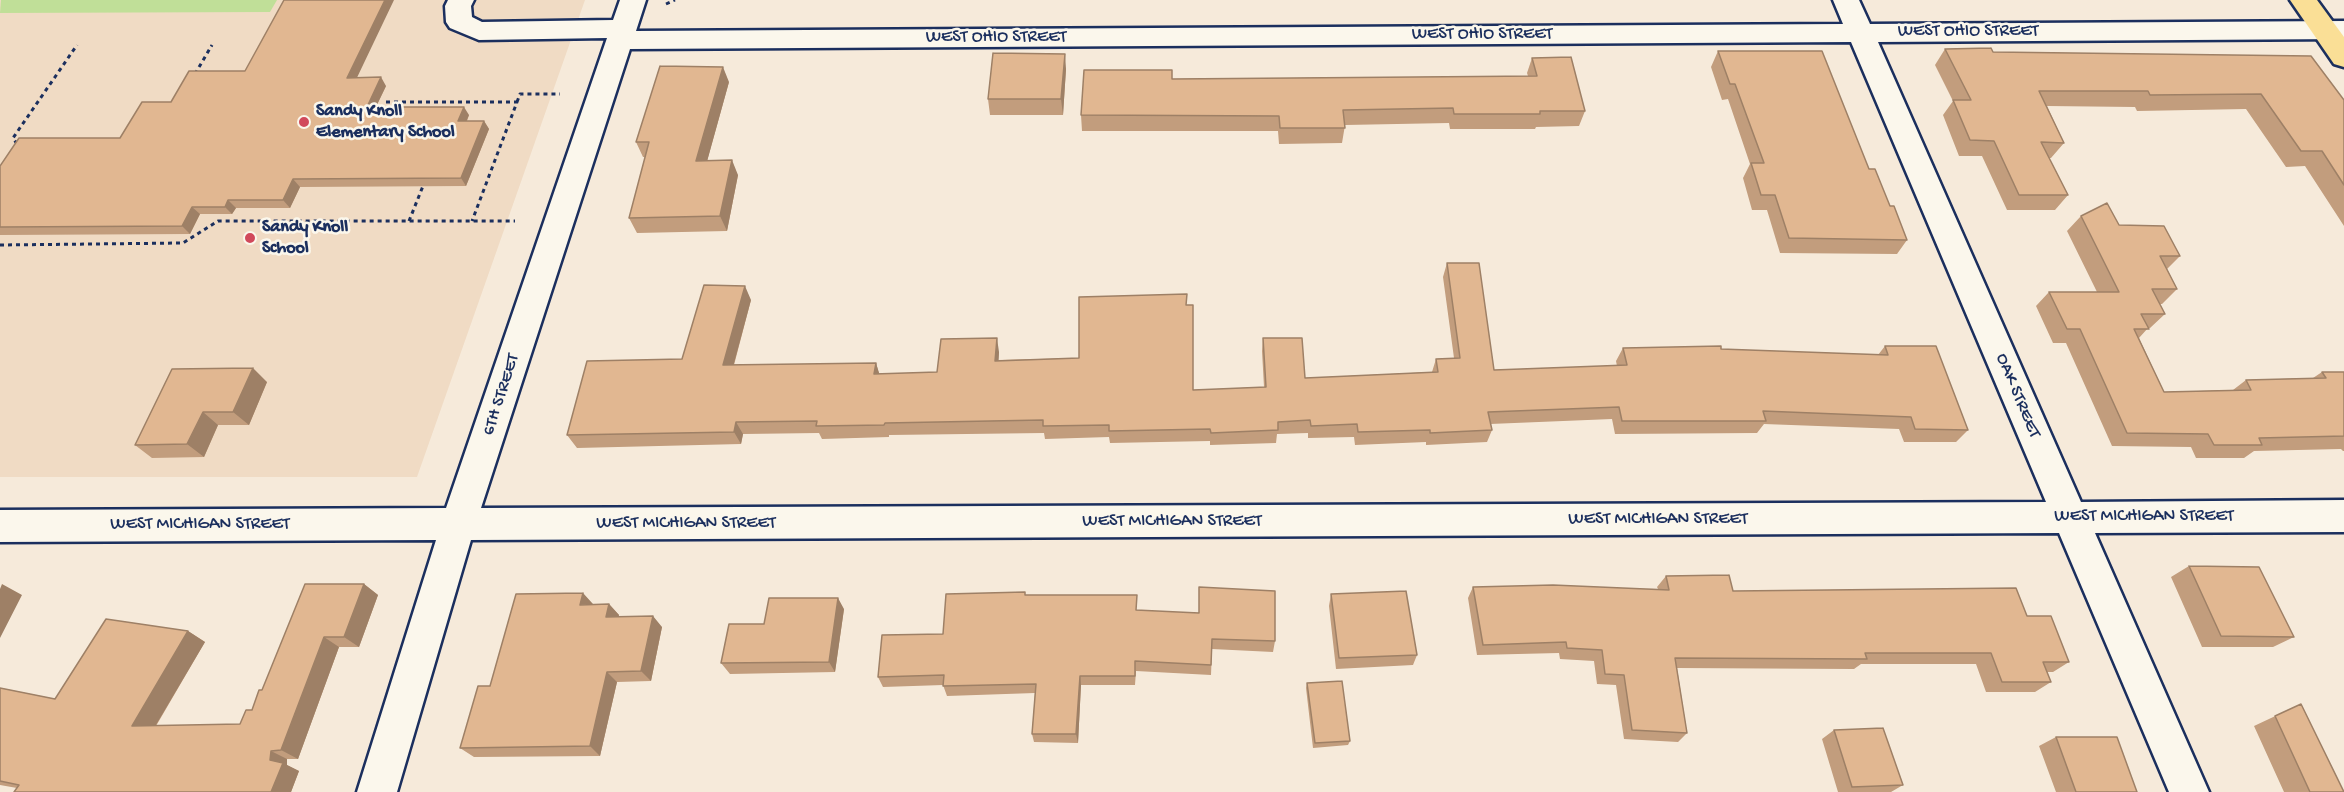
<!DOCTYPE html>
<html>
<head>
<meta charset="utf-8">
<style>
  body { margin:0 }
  canvas { display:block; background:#f6eada }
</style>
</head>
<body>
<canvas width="2344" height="792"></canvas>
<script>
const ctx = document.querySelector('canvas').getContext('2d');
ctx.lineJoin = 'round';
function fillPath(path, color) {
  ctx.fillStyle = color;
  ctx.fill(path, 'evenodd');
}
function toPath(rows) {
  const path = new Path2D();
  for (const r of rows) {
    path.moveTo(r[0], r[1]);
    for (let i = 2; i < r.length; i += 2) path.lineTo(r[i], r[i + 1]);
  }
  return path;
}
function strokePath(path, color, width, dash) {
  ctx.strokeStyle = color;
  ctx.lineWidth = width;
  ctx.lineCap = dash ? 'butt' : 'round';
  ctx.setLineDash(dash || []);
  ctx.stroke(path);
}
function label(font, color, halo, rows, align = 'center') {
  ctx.font = font + ' "Gochi Hand",sans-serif';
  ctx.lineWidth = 5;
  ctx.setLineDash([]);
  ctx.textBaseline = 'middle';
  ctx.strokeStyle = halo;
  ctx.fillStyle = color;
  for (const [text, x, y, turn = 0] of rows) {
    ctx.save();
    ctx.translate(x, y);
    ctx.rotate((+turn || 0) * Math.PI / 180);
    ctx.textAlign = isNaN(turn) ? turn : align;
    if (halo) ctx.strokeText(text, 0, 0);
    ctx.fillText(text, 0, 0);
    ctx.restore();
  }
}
fillPath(toPath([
  [0,0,585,0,417,477,0,477]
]), '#f0dbc4');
fillPath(toPath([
  [1,0,277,0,270,12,0,13]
]), '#c0df98');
const minor = toPath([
  [448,0,474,0,471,6,472,17,482,22,613,20,620,0,646,0,636,31,1843,24,1833,0,1859,0,1870,24,2344,21,2344,39,1878,42,2081,502,2344,500,2344,532,2095,533,2209,792,2169,792,2059,533,471,540,397,792,357,792,436,540,0,542,0,510,446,508,607,38,479,40,450,28,446,22,445,6,448,0],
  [1851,42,2046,502,481,508,630,49,1851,42]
]);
const major = toPath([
  [2290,0,2317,0,2344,37,2344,67,2334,64,2290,0]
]);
strokePath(minor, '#1b2f5e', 5);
strokePath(major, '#1b2f5e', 5);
strokePath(toPath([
  [666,4,675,0],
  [195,74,212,45],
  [386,102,517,102,472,221],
  [517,102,520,94,560,94],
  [17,144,13,138,77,45],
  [409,221,423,186],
  [0,245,183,243,218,221,515,221]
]), '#1b2f5e', 3, [4, 4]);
fillPath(minor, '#fbf7ec');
fillPath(major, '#fadf96');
fillPath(toPath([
  [1945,49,1993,52,2344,100,2344,226,2305,166,2286,167,2246,109,2137,111,2135,107,2047,106,2064,143,2051,158,2049,158,2068,195,2055,210,2007,210,1982,156,1959,156,1943,115,1953,101,1935,65],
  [1718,51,1869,169,1890,206,1907,240,1897,254,1780,253,1767,210,1752,210,1743,178,1750,164,1728,99,1722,100,1711,67],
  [1532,58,1585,111,1579,126,1536,127,1535,129,1450,129,1449,123,1345,125,1342,143,1279,144,1278,131,1082,131,1081,115,1172,79,1528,76,1527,73],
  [1066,69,1063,115,990,115,988,99],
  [357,78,386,86,376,107,469,115,467,121,484,121,489,129,466,186,300,187,290,208,236,208,232,214,200,214,190,234,0,235,0,166,120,138,171,102],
  [729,82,707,161,738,175,727,231,637,233,629,218,645,157,643,157,636,142],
  [2081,216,2119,225,2180,256,2167,269,2177,289,2162,304,2159,304,2165,314,2150,328,2148,328,2139,338,2164,392,2233,390,2246,380,2313,378,2322,372,2344,372,2344,451,2343,451,2341,449,2254,451,2244,458,2196,458,2191,447,2112,446,2066,343,2053,343,2036,306,2049,292,2097,292,2067,231],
  [1447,263,1494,370,1617,366,1616,361,1623,348,1721,349,1878,355,1885,346,1968,430,1956,442,1904,442,1899,429,1764,424,1757,433,1615,434,1612,419,1490,424,1492,430,1487,442,1426,445,1426,442,1355,445,1354,437,1308,438,1308,433,1277,434,1276,443,1210,445,1210,441,1110,443,1109,437,1045,439,1044,433,889,435,889,437,822,439,819,433,743,434,741,444,577,448,567,435,682,359,751,300,734,365,876,363,879,374,937,372,999,352,998,360,1079,358,1186,305,1193,390,1264,387,1262,351,1263,338,1305,378,1432,372,1436,359,1454,358,1443,277],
  [172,369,267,382,249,425,218,425,204,457,152,458,135,445],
  [2189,566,2294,637,2273,647,2202,647,2171,577],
  [1666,576,1733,591,2027,616,2069,662,2053,672,2047,672,2051,682,2035,692,1986,692,1976,664,1861,664,1854,669,1677,668,1687,733,1678,742,1624,739,1616,685,1597,684,1594,661,1560,659,1559,653,1477,655,1468,598,1473,587,1658,589,1657,587],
  [364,584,378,595,359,647,339,647,298,759,287,759,287,765,299,771,291,792,14,792,17,788,0,785,0,688,55,699,188,631,205,642,156,726,240,724,252,710,262,690],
  [1331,594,1417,655,1413,665,1336,669,1329,606],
  [1026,595,1137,610,1275,641,1273,652,1212,649,1211,675,1136,671,1135,685,1081,685,1078,743,1034,742,1032,734,1035,693,947,696,943,685,883,687,878,677,943,634],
  [609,604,619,615,618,617,662,627,651,681,617,682,600,756,474,757,460,748,490,686,593,605],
  [844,609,835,672,730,674,721,663,764,624],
  [1307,683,1350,741,1348,745,1313,748,1306,688],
  [2301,704,2344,792,2284,792,2254,726],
  [1834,730,1903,785,1891,792,1838,792,1822,739],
  [2056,737,2137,792,2056,792,2039,746]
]), '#c29d7d');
fillPath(toPath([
  [385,0,394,0,353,86,347,78],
  [1065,54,1066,69,1063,115,1061,99],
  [723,67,729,82,703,176,696,161],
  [381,77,386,86,372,115,367,107],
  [464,107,469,115,463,129,458,121],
  [484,121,489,129,466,186,461,178],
  [732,160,738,175,727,231,720,216],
  [293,179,300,187,290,208,283,200],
  [228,200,236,208,232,214,225,207],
  [192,207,200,214,190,234,182,226],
  [745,286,751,300,730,378,723,365],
  [997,338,999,352,998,374,995,361],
  [876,363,880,376,874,374],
  [253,368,267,382,249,425,233,412],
  [203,412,218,425,204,457,187,444],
  [736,422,743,434,741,444,734,432],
  [2,584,22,595,0,638,0,589],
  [364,584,378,595,359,647,344,637],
  [583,593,593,604,580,605],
  [838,598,844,609,835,672,829,662],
  [609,604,619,615,616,628,606,617],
  [653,616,662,627,651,681,641,671],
  [188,631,205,642,150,735,132,726],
  [324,637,339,647,298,759,281,750],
  [607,672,617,682,600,756,590,746],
  [1080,676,1081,685,1078,743,1076,734],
  [271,751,287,759,287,765,299,771,291,792,271,792,270,760]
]), '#9e8066');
const building = toPath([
  [284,0,385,0,347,78,381,77,367,107,464,107,458,121,484,121,461,178,293,179,283,200,228,200,225,207,192,207,182,226,0,227,0,166,19,138,120,138,142,102,171,102,189,71,245,71,284,0],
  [1991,48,1993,52,2311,56,2344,100,2344,185,2322,151,2301,151,2261,94,2150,95,2148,91,2039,91,2064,143,2041,142,2068,195,2019,195,1994,141,1970,140,1953,100,1971,100,1945,49,1991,48],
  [1718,51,1822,51,1869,169,1875,169,1890,206,1894,206,1907,240,1789,238,1775,195,1761,195,1751,163,1764,163,1735,84,1730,84,1718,51],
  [993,53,1065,54,1061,99,988,99,993,53],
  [1571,57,1585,111,1540,111,1540,114,1454,114,1453,108,1343,110,1345,128,1280,128,1279,116,1081,115,1084,70,1172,70,1172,79,1537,76,1532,58,1571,57],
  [660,66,723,67,696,161,732,160,720,216,629,218,649,142,636,142,660,66],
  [2107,203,2119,225,2164,226,2180,256,2160,256,2177,289,2152,289,2165,314,2141,314,2149,329,2134,329,2164,392,2251,390,2246,380,2326,378,2322,372,2344,372,2344,436,2259,438,2262,445,2214,445,2208,434,2127,433,2080,329,2067,329,2049,292,2119,292,2081,216,2107,203],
  [1447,263,1479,263,1494,370,1627,365,1623,348,1721,346,1721,349,1888,355,1885,346,1936,346,1968,430,1915,429,1911,417,1763,411,1766,421,1622,421,1619,407,1488,412,1492,430,1430,433,1430,430,1358,432,1357,424,1311,426,1310,420,1278,422,1278,430,1211,433,1210,429,1109,431,1109,425,1043,426,1043,420,885,423,884,425,816,426,817,421,736,422,734,432,567,435,587,361,682,359,704,285,745,286,723,365,876,363,874,374,937,372,941,339,997,338,995,361,1079,358,1079,297,1187,294,1186,305,1193,305,1193,390,1266,387,1263,338,1302,338,1305,378,1438,372,1436,359,1460,358,1447,263],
  [253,368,233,412,203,412,187,444,135,445,172,369,253,368],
  [2189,566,2259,567,2294,637,2221,636,2189,566],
  [1729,575,1733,591,2016,588,2027,616,2051,616,2069,662,2043,662,2051,682,2002,682,1991,653,1865,653,1867,659,1675,658,1687,733,1632,730,1624,675,1605,674,1602,650,1567,648,1566,642,1483,645,1473,587,1553,585,1669,590,1666,576,1729,575],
  [305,584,364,584,344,637,324,637,281,750,271,751,270,760,283,763,271,792,14,792,19,785,0,781,0,688,55,699,106,619,188,631,132,726,240,724,246,710,252,710,259,690,262,690,305,584],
  [1199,587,1275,591,1275,641,1212,639,1211,665,1135,661,1135,676,1080,676,1076,734,1032,734,1036,684,943,686,944,675,878,677,882,635,943,634,946,594,1025,592,1025,595,1137,595,1136,610,1199,613,1199,587],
  [1406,591,1417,655,1339,658,1331,594,1406,591],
  [583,593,580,605,609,604,606,617,653,616,641,671,607,672,590,746,460,748,478,686,490,686,516,594,583,593],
  [769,598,838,598,829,662,721,663,729,624,764,624,769,598],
  [1342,681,1350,741,1315,743,1307,683,1342,681],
  [2301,704,2344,792,2310,792,2275,716,2301,704],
  [1883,728,1903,785,1852,787,1834,730,1883,728],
  [2056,737,2117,737,2137,792,2076,792,2056,737]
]);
fillPath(building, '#e1b791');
strokePath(building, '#9e8066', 1.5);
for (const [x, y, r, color] of [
  [304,122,6,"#d1495b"],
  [250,238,6,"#d1495b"]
]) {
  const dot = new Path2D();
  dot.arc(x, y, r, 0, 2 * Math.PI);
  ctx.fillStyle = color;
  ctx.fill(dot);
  strokePath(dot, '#fbf7ec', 2);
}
label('18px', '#1b2f5e', '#fbf7ec', [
  ["WEST OHIO STREET",1968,32],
  ["WEST OHIO STREET",1482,35],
  ["WEST OHIO STREET",996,38],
  ["6TH STREET",502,395,-72],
  ["OAK STREET",2017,396,67],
  ["WEST MICHIGAN STREET",2144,517],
  ["WEST MICHIGAN STREET",1658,520],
  ["WEST MICHIGAN STREET",1172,522],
  ["WEST MICHIGAN STREET",686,524],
  ["WEST MICHIGAN STREET",200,525]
]);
label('bold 18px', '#1b2f5e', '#fbf7ec', [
  ["Sandy Knoll",316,112],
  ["Elementary School",316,133],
  ["Sandy Knoll",262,228],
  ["School",262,249]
], 'left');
</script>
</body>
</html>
